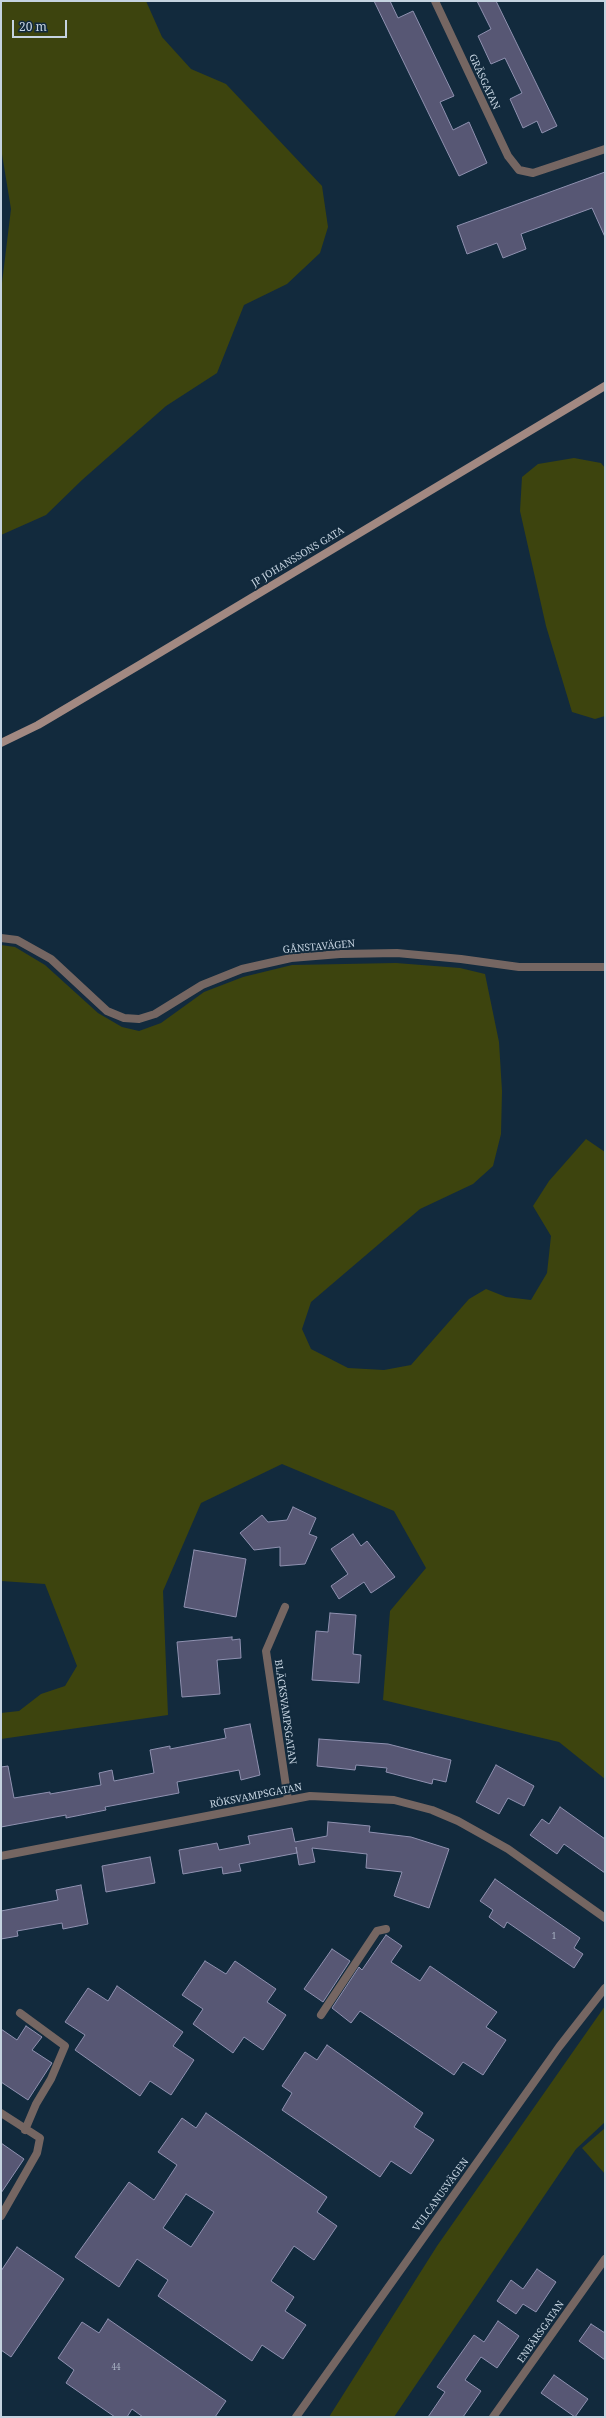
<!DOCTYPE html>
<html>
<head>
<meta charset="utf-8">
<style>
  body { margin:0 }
  #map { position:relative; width:606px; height:2418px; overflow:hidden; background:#122a3d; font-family:"Noto Serif",serif }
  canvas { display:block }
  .frame { position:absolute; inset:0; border:2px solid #c5d3e0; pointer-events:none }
  .scale { position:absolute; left:12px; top:20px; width:55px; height:18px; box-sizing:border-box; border:2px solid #c5d3e0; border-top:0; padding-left:5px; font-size:12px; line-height:14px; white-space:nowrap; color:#c5d3e0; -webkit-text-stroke:3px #122a3d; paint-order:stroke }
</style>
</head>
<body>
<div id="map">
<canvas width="606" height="2418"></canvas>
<div class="frame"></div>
<div class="scale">20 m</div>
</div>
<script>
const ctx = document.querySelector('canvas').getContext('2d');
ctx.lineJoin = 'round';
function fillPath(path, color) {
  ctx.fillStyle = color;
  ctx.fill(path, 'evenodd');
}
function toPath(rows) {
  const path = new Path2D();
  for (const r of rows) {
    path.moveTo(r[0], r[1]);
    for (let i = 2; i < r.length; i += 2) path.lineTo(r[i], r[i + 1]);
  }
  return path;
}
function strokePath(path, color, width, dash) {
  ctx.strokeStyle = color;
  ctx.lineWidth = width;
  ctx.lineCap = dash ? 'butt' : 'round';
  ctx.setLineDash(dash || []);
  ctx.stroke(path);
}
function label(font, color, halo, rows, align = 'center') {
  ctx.font = font + ' "Noto Serif",serif';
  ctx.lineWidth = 4;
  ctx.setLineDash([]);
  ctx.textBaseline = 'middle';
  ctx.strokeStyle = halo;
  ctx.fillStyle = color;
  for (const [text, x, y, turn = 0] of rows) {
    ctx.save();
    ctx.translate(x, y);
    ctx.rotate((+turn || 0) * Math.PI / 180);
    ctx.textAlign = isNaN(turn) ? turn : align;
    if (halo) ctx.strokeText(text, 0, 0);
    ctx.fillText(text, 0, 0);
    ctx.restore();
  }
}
fillPath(toPath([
  [1,1,146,1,162,37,191,69,226,84,322,186,328,227,320,253,287,284,244,305,217,373,166,406,82,480,46,515,1,535,1,291,11,209,1,148],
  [574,458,601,463,605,468,605,716,595,719,572,712,546,626,520,511,522,477,538,464],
  [1,945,15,947,45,965,98,1013,122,1027,139,1031,161,1023,204,992,243,977,292,965,396,963,460,968,485,974,499,1042,502,1091,501,1134,493,1166,473,1184,420,1209,311,1302,302,1329,311,1349,348,1368,384,1370,411,1365,469,1299,486,1289,506,1297,531,1300,547,1273,551,1236,533,1206,549,1181,586,1139,605,1152,605,1779,559,1742,383,1700,390,1611,426,1568,394,1511,282,1464,201,1503,163,1591,168,1715,1,1739,1,1713,19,1711,41,1694,65,1686,77,1666,45,1584,1,1581],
  [605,2006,605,2122,576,2149,394,2417,329,2417,437,2246],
  [605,2128,605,2174,582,2148]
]), '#3d440e');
const building = toPath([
  [374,1,390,1,398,18,413,11,454,96,440,102,453,130,469,122,487,163,459,176,374,1],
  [477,1,496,1,557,126,542,133,537,121,523,128,510,99,522,93,505,58,491,64,478,36,491,29,477,1],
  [605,172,605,237,592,208,521,234,526,249,503,258,497,243,467,254,457,226,605,172],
  [293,1507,316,1518,309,1534,317,1537,305,1564,280,1566,280,1547,254,1550,240,1533,262,1515,268,1522,287,1520,293,1507],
  [353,1534,361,1546,367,1541,395,1577,371,1593,364,1582,339,1599,331,1586,348,1574,331,1549,353,1534],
  [194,1550,246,1559,236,1617,184,1607,194,1550],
  [330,1613,356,1615,353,1654,361,1655,359,1683,312,1680,316,1631,328,1632,330,1613],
  [232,1637,232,1640,240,1639,241,1658,217,1660,220,1694,182,1697,177,1642,232,1637],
  [250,1724,260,1775,241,1780,239,1770,177,1782,179,1793,105,1807,106,1810,66,1818,66,1815,1,1827,1,1767,8,1766,14,1798,50,1792,50,1794,101,1785,99,1773,112,1770,114,1781,154,1773,150,1750,170,1746,170,1749,226,1738,224,1729,250,1724],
  [319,1739,388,1744,451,1760,446,1782,433,1779,432,1784,386,1772,387,1768,356,1765,355,1770,317,1766,319,1739],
  [496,1765,534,1786,524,1806,508,1798,499,1814,476,1802,496,1765],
  [560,1807,605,1839,605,1873,564,1844,557,1854,530,1835,542,1819,549,1824,560,1807],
  [328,1822,370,1826,369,1832,411,1837,449,1849,429,1908,394,1896,402,1872,366,1868,367,1854,312,1848,315,1862,299,1865,296,1847,297,1853,239,1864,241,1871,223,1874,222,1867,183,1874,179,1850,217,1843,219,1850,250,1844,248,1836,292,1828,295,1842,327,1836,328,1822],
  [150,1857,155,1883,106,1892,102,1866,150,1857],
  [495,1879,580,1938,574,1948,583,1954,574,1968,507,1922,504,1928,489,1917,493,1910,480,1901,495,1879],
  [81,1885,88,1924,63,1929,62,1923,17,1931,18,1936,1,1939,1,1911,58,1900,56,1890,81,1885],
  [386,1935,402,1946,391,1962,420,1981,430,1966,497,2012,486,2027,506,2040,483,2075,463,2062,454,2075,360,2011,351,2023,332,2008,359,1967,362,1970,386,1935],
  [332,1949,350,1961,323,2002,304,1989,332,1949],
  [205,1961,226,1974,235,1961,276,1989,267,2002,286,2015,263,2050,244,2037,233,2053,193,2024,203,2009,182,1995,205,1961],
  [117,1986,183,2032,173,2046,194,2060,171,2095,150,2081,140,2096,75,2050,85,2035,65,2022,88,1988,108,2001,117,1986],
  [26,2026,42,2037,32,2050,52,2063,28,2100,1,2082,1,2029,17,2040,26,2026],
  [327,2045,423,2113,414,2127,434,2140,411,2174,391,2161,380,2177,282,2110,292,2093,282,2086,305,2052,317,2060,327,2045],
  [206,2113,327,2197,317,2212,337,2226,314,2260,294,2246,271,2281,294,2297,285,2311,306,2325,283,2359,262,2345,252,2361,236,2350,158,2296,168,2280,137,2259,119,2287,75,2257,129,2182,154,2200,177,2165,158,2152,182,2118,196,2128,206,2113],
  [186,2194,214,2212,191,2247,163,2228,186,2194],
  [1,2143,24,2159,1,2193,1,2143],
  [17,2247,64,2279,11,2357,1,2350,1,2271,17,2247],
  [537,2269,556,2282,536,2312,523,2304,516,2314,497,2301,511,2280,523,2289,537,2269],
  [108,2319,226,2401,215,2417,143,2417,132,2409,127,2417,115,2417,66,2383,74,2370,58,2358,82,2322,99,2333,108,2319],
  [498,2321,519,2336,497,2368,481,2357,465,2380,481,2391,463,2417,428,2417,445,2392,437,2387,474,2335,484,2342,498,2321],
  [591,2324,605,2333,605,2360,579,2341,591,2324],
  [554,2375,588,2399,575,2417,541,2393,554,2375]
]);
fillPath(building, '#575774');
strokePath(building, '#8f91b0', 1);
strokePath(toPath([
  [435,1,508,156,519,170,533,173,605,149],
  [1,938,17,940,51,959,107,1011,124,1018,139,1019,155,1014,202,985,242,969,291,958,340,954,397,953,461,959,519,967,605,967],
  [285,1607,266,1651,288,1800],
  [1,1856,310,1796,394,1800,432,1810,458,1821,508,1849,605,1918],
  [20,2013,65,2046,51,2079,36,2104,25,2130],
  [321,2015,377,1931,386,1929],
  [1,2113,40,2138,37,2153,1,2216],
  [296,2417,559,2047,605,1988],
  [493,2417,605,2259]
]), '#756662', 8);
strokePath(toPath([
  [1,743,38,725,141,664,605,386]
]), '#a28982', 8);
label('8px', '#aab4c5', null, [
  ["1",554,1937],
  ["44",116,2368]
]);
label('10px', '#c5d3e0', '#122a3d', [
  ["GRÄSGATAN",484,82,65],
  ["JP JOHANSSONS GATA",298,557,-31],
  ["GÅNSTAVÄGEN",319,947,-5],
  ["BLÄCKSVAMPSGATAN",285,1712,82],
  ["RÖKSVAMPSGATAN",256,1796,-11],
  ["VULCANUSVÄGEN",441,2195,-54],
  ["ENBÄRSGATAN",541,2332,-55]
]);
</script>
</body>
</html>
